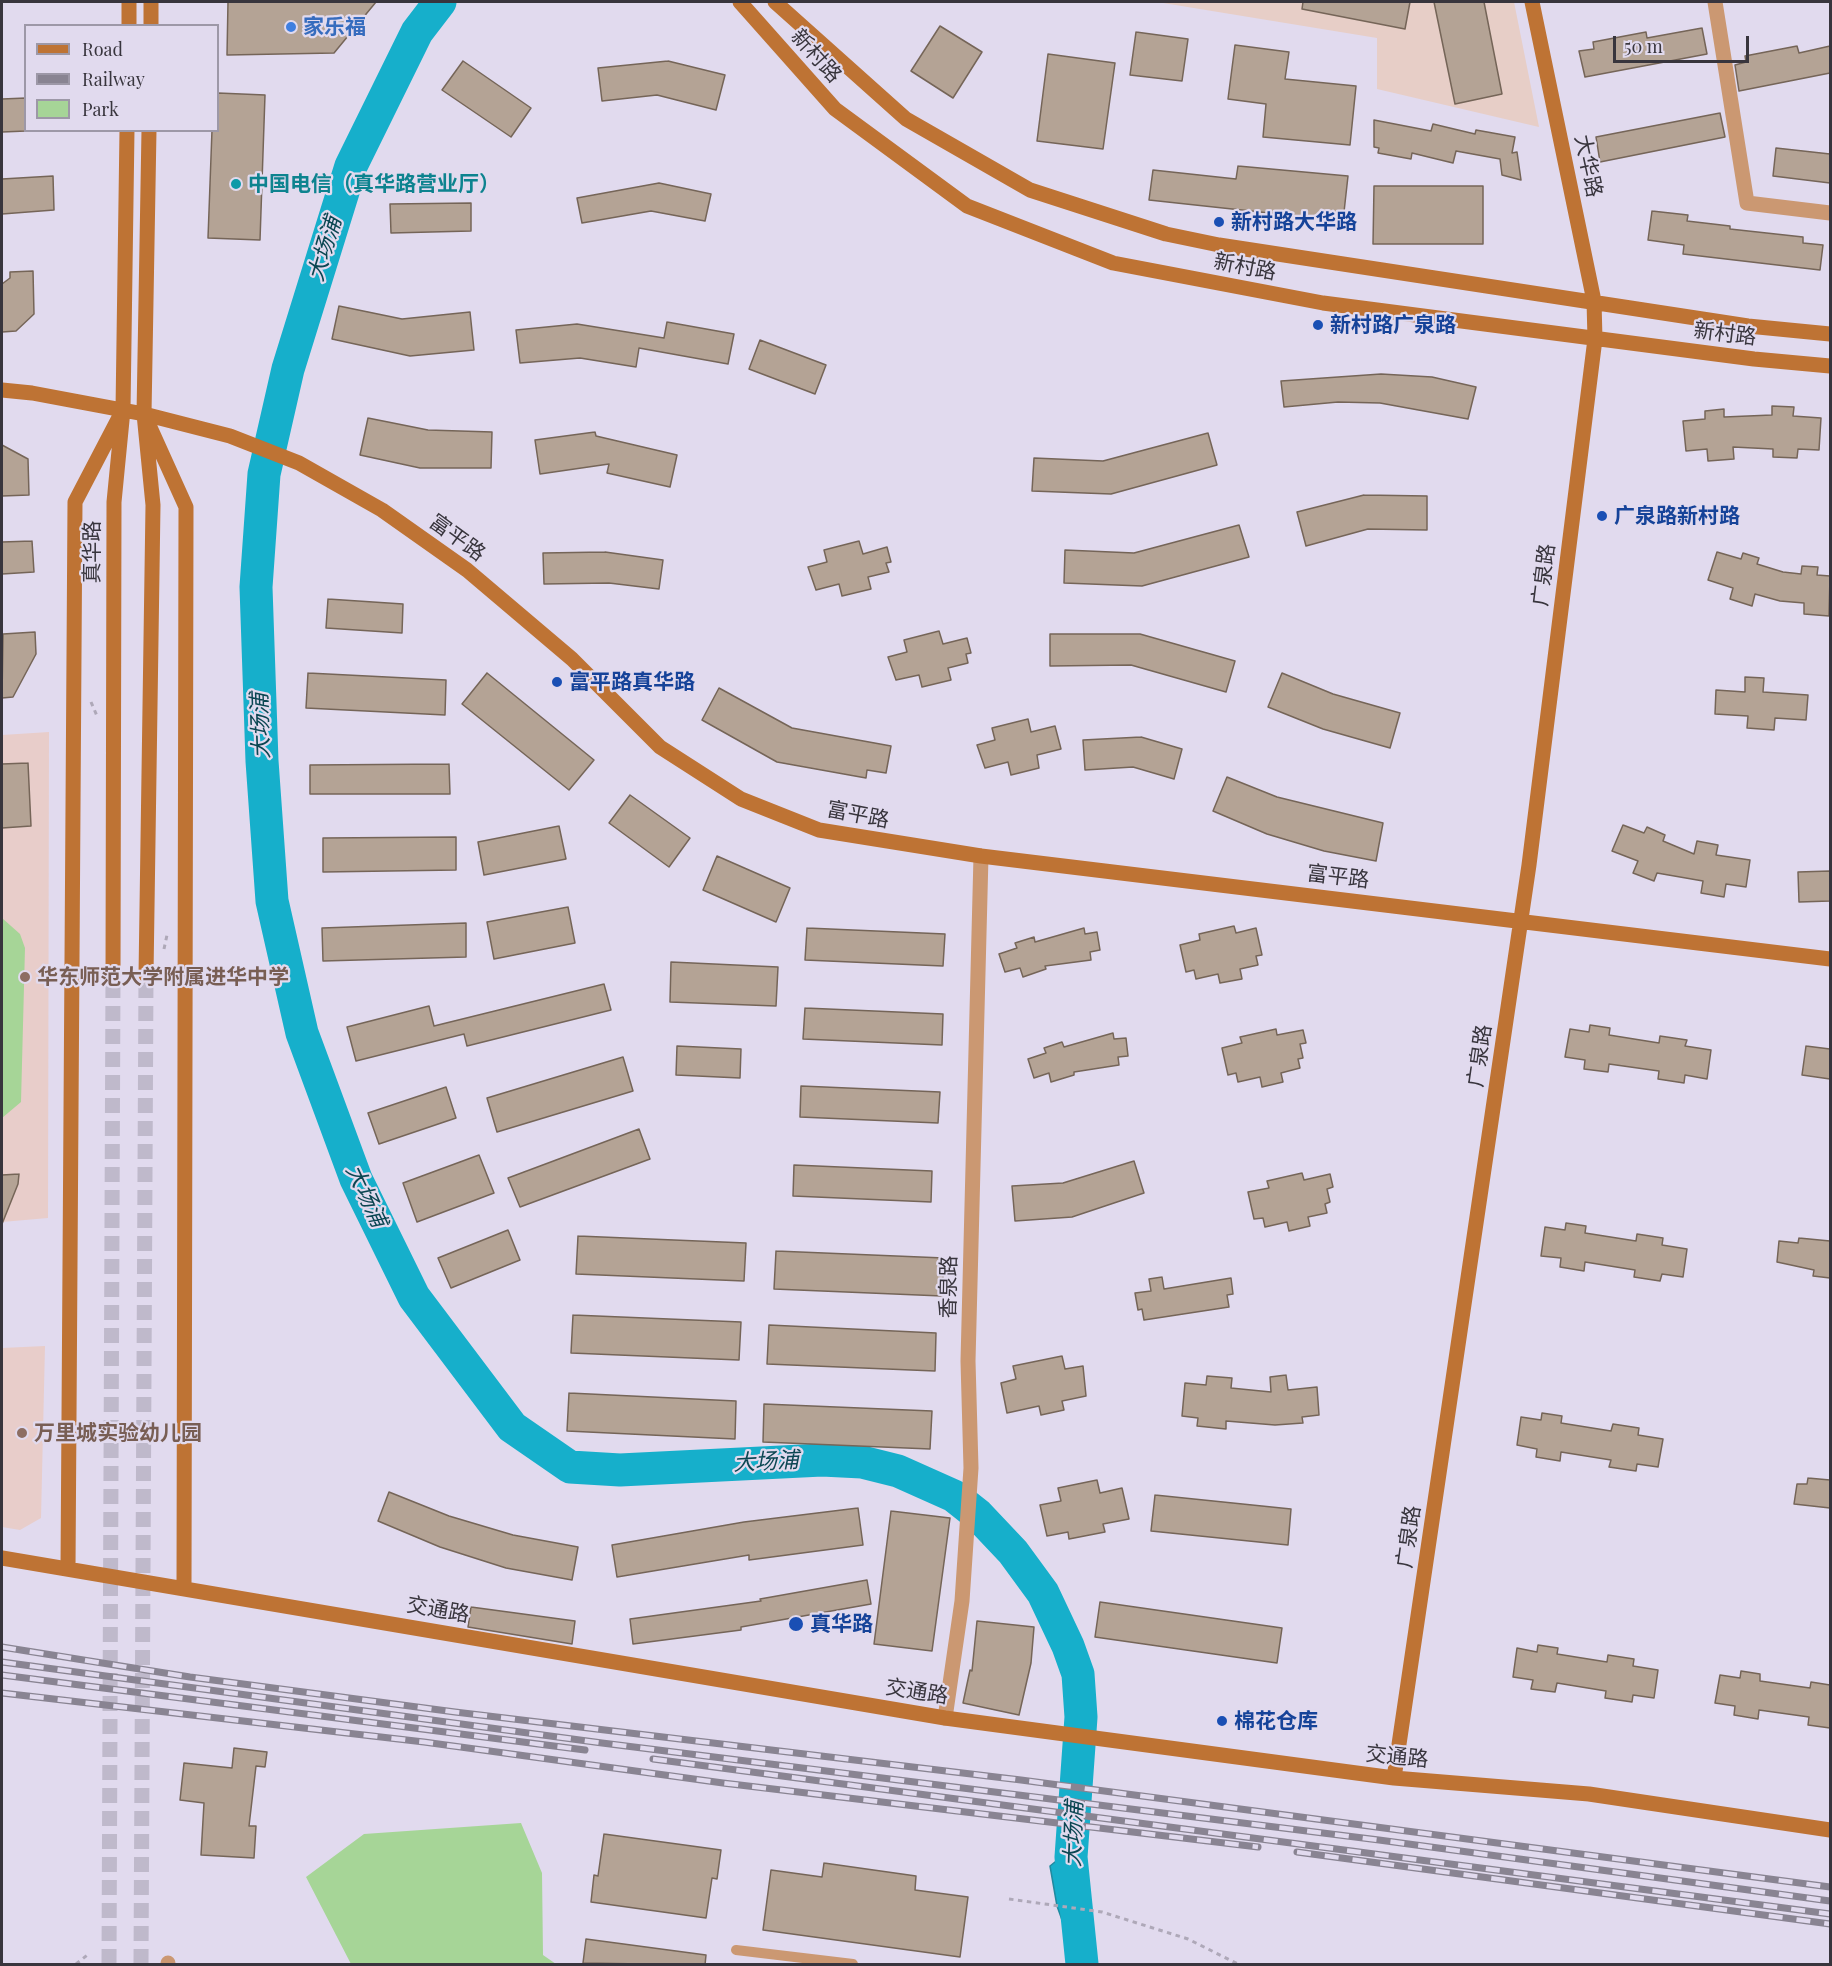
<!DOCTYPE html>
<html>
<head>
<meta charset="utf-8">
<style>
  body { margin:0 }
  #map { position:relative; width:1832px; height:1966px; overflow:hidden; background:#e1daee; font-family:"Playfair Display",serif }
  canvas { display:block }
  .frame { position:absolute; inset:0; border:3px solid #38353d; pointer-events:none }
  .legend { position:absolute; left:24px; top:24px; width:195px; height:108px; box-sizing:border-box; background:#e1daee; border:2px solid #9d98a7; margin:0; padding:8px 10px; list-style:none; font-size:18px; color:#38353d }
  .legend li { display:flex; align-items:center; gap:12px; height:30px }
  .legend b { width:30px; border:2px solid #9d98a7 }
  .scale { position:absolute; left:1613px; top:36px; width:136px; height:27px; box-sizing:border-box; border:3px solid #38353d; border-top:0; padding-left:8px; font-size:18px; line-height:21px; white-space:nowrap; color:#38353d; -webkit-text-stroke:4px #e1daee; paint-order:stroke }
</style>
</head>
<body>
<div id="map">
<canvas width="1832" height="1966"></canvas>
<div class="frame"></div>
<ul class="legend">
<li><b style="height:8px;background:#be7334"></b>Road</li>
<li><b style="height:8px;background:#898492"></b>Railway</li>
<li><b style="height:16px;background:#a6d597"></b>Park</li>
</ul>
<div class="scale">50 m</div>
</div>
<script>
const ctx = document.querySelector('canvas').getContext('2d');
ctx.lineJoin = 'round';
function fillPath(path, color) {
  ctx.fillStyle = color;
  ctx.fill(path, 'evenodd');
}
function toPath(rows) {
  const path = new Path2D();
  for (const r of rows) {
    path.moveTo(r[0], r[1]);
    for (let i = 2; i < r.length; i += 2) path.lineTo(r[i], r[i + 1]);
  }
  return path;
}
function strokePath(path, color, width, dash) {
  ctx.strokeStyle = color;
  ctx.lineWidth = width;
  ctx.lineCap = dash ? 'butt' : 'round';
  ctx.setLineDash(dash || []);
  ctx.stroke(path);
}
function label(font, color, halo, rows, align = 'center') {
  ctx.font = font + ' "Playfair Display","Noto Sans SC",serif';
  ctx.lineWidth = 4.5;
  ctx.setLineDash([]);
  ctx.textBaseline = 'middle';
  ctx.strokeStyle = halo;
  ctx.fillStyle = color;
  for (const [text, x, y, turn = 0] of rows) {
    ctx.save();
    ctx.translate(x, y);
    ctx.rotate((+turn || 0) * Math.PI / 180);
    ctx.textAlign = isNaN(turn) ? turn : align;
    if (halo) ctx.strokeText(text, 0, 0);
    ctx.fillText(text, 0, 0);
    ctx.restore();
  }
}
fillPath(toPath([
  [1157,2,1514,2,1539,127,1377,89,1377,38]
]), '#e7cec7');
fillPath(toPath([
  [49,732,48,1218,2,1222,2,735],
  [45,1346,41,1518,20,1530,2,1527,2,1348]
]), '#e8cdca');
fillPath(toPath([
  [2,918,20,934,25,948,21,1102,2,1118],
  [521,1823,542,1873,543,1955,556,1964,351,1964,306,1877,364,1834]
]), '#a6d597');
const water = toPath([
  [1071,1849,1084,1879,1089,1964,1072,1964,1071,1945,1057,1906,1050,1866,1071,1849]
]);
fillPath(water, '#16afcb');
strokePath(water, '#208aa0', 1.5);
strokePath(toPath([
  [440,2,417,32,351,166,288,369,264,474,256,587,262,761,272,901,302,1033,356,1179,414,1297,512,1427,570,1467,620,1470,822,1460,862,1462,898,1471,954,1496,978,1515,1013,1552,1043,1593,1068,1646,1078,1674,1081,1717,1071,1857,1082,1964]
]), '#16afcb', 33);
const building = toPath([
  [228,2,376,2,334,53,227,55,228,2],
  [1303,2,1410,2,1405,29,1302,9,1303,2],
  [1434,2,1484,2,1502,94,1455,104,1434,2],
  [940,26,982,52,953,98,911,71,940,26],
  [1702,28,1707,54,1585,77,1579,51,1594,49,1593,42,1646,32,1647,38,1702,28],
  [1136,32,1188,39,1182,81,1130,75,1136,32],
  [1235,45,1289,52,1285,79,1356,86,1350,145,1263,137,1266,104,1228,99,1235,45],
  [1797,46,1799,53,1830,46,1830,73,1739,91,1735,65,1746,62,1745,56,1797,46],
  [1048,54,1115,63,1103,149,1037,141,1048,54],
  [463,61,531,108,511,137,442,90,463,61],
  [668,61,725,75,716,110,657,95,602,101,598,68,668,61],
  [218,93,265,95,260,240,208,238,212,130,218,130,218,93],
  [26,98,26,131,2,132,2,99,26,98],
  [1720,113,1725,137,1600,162,1596,137,1720,113],
  [1374,120,1431,131,1433,124,1475,134,1476,130,1515,137,1512,153,1517,152,1521,180,1502,175,1500,159,1456,151,1453,163,1412,153,1411,159,1378,153,1379,148,1374,147,1374,120],
  [1776,148,1830,154,1830,183,1773,176,1776,148],
  [1238,166,1348,176,1343,221,1149,200,1153,170,1236,179,1238,166],
  [53,176,54,210,2,214,2,179,53,176],
  [659,183,711,194,705,221,651,211,582,223,577,198,659,183],
  [1374,186,1483,186,1483,244,1373,244,1374,186],
  [471,203,471,231,391,233,390,204,471,203],
  [1652,211,1688,215,1687,221,1730,226,1730,229,1803,237,1803,243,1823,245,1820,270,1683,254,1684,245,1648,240,1652,211],
  [33,271,34,314,16,331,2,332,2,284,10,278,10,272,33,271],
  [339,306,402,319,470,312,474,350,410,356,332,339,339,306],
  [667,322,734,334,728,364,639,348,636,367,580,358,520,363,516,330,577,324,664,338,667,322],
  [760,340,826,365,815,394,749,369,760,340],
  [1381,374,1432,377,1476,387,1468,419,1380,403,1338,402,1284,407,1281,381,1381,374],
  [1772,406,1794,407,1793,416,1821,418,1819,450,1798,449,1797,458,1773,457,1773,449,1733,447,1734,459,1708,461,1707,449,1686,451,1683,421,1705,419,1705,411,1724,409,1724,417,1772,415,1772,406],
  [368,418,428,430,492,432,491,468,420,468,360,455,368,418],
  [595,432,596,436,677,455,670,487,607,473,609,464,540,474,535,440,595,432],
  [1208,433,1217,465,1111,494,1032,491,1034,458,1103,461,1208,433],
  [2,445,28,459,29,495,2,496,2,445],
  [1364,495,1427,496,1427,530,1368,529,1306,546,1297,512,1364,495],
  [1239,525,1249,557,1142,586,1064,583,1065,550,1134,553,1239,525],
  [32,541,34,572,2,574,2,542,32,541],
  [859,541,863,554,887,547,891,562,886,563,889,572,868,577,871,589,842,596,839,584,816,590,808,567,827,562,824,550,859,541],
  [605,552,663,560,659,589,609,583,544,584,543,553,605,552],
  [1717,552,1741,559,1743,553,1759,558,1757,564,1783,572,1801,574,1802,566,1818,567,1817,575,1830,576,1829,616,1804,614,1804,603,1780,601,1755,594,1752,606,1730,599,1733,588,1708,580,1717,552],
  [328,599,403,604,402,633,326,628,328,599],
  [939,631,943,644,967,638,971,653,966,654,968,663,948,668,951,680,922,687,919,675,896,680,888,657,907,652,904,640,939,631],
  [35,632,36,654,13,697,2,698,3,634,35,632],
  [1050,634,1140,634,1235,661,1226,692,1131,665,1050,666,1050,634],
  [308,673,446,680,445,715,306,708,308,673],
  [487,673,594,760,569,790,462,704,487,673],
  [1282,673,1333,694,1400,713,1390,748,1323,729,1268,707,1282,673],
  [1745,677,1764,678,1763,692,1808,695,1806,720,1775,718,1774,730,1747,728,1748,716,1715,714,1716,690,1745,692,1745,677],
  [719,688,792,728,891,746,886,773,867,770,866,778,777,762,702,720,719,688],
  [1028,719,1031,732,1055,726,1061,749,1037,755,1039,768,1011,775,1008,762,985,768,977,745,995,740,992,728,1028,719],
  [1141,737,1182,749,1174,779,1133,767,1085,770,1083,740,1141,737],
  [28,763,31,826,2,828,2,764,28,763],
  [449,764,450,794,310,794,310,765,449,764],
  [1227,777,1277,797,1383,823,1376,861,1324,851,1267,834,1213,811,1227,777],
  [630,795,690,838,669,867,609,823,630,795],
  [1623,825,1644,833,1647,827,1665,835,1663,841,1694,854,1697,841,1718,845,1716,855,1750,860,1746,887,1726,884,1724,897,1701,893,1703,881,1657,873,1654,881,1633,873,1638,861,1612,851,1623,825],
  [559,826,566,859,484,875,478,842,559,826],
  [456,837,456,870,323,872,323,838,456,837],
  [717,856,790,888,776,922,703,890,717,856],
  [1830,871,1830,901,1799,902,1798,872,1830,871],
  [568,907,575,943,494,959,487,922,568,907],
  [466,923,466,957,323,961,322,928,466,923],
  [1234,926,1236,933,1256,928,1262,955,1256,956,1258,965,1240,969,1242,979,1220,983,1218,974,1196,979,1194,970,1186,972,1180,945,1200,940,1199,934,1234,926],
  [807,928,945,934,943,966,805,960,807,928],
  [1084,928,1085,934,1097,932,1100,950,1090,952,1091,960,1045,966,1046,969,1023,977,1020,968,1005,972,999,954,1017,948,1015,943,1034,937,1035,942,1084,928],
  [671,962,778,967,776,1006,670,1002,671,962],
  [604,984,611,1010,467,1046,464,1034,356,1061,347,1027,429,1006,434,1026,604,984],
  [805,1008,943,1014,942,1045,803,1039,805,1008],
  [1590,1025,1610,1028,1609,1035,1659,1043,1660,1036,1687,1040,1685,1046,1711,1050,1707,1079,1685,1075,1684,1083,1658,1079,1659,1071,1609,1064,1608,1072,1584,1069,1585,1060,1565,1057,1570,1029,1589,1032,1590,1025],
  [1276,1029,1277,1035,1303,1030,1306,1043,1300,1044,1303,1058,1298,1059,1300,1068,1281,1073,1283,1082,1262,1087,1260,1077,1238,1082,1236,1073,1228,1075,1222,1048,1242,1043,1240,1037,1276,1029],
  [1113,1033,1114,1039,1126,1038,1128,1056,1118,1057,1119,1065,1074,1072,1074,1075,1051,1082,1049,1073,1034,1078,1028,1059,1046,1053,1044,1048,1062,1042,1064,1047,1113,1033],
  [677,1046,741,1049,740,1078,676,1075,677,1046],
  [1806,1046,1830,1049,1830,1079,1802,1075,1806,1046],
  [623,1057,633,1091,497,1132,487,1098,623,1057],
  [801,1086,940,1092,938,1123,800,1117,801,1086],
  [446,1087,456,1118,379,1144,368,1113,446,1087],
  [639,1129,650,1159,520,1207,508,1178,639,1129],
  [479,1155,494,1193,417,1222,403,1183,479,1155],
  [1134,1161,1144,1193,1072,1217,1015,1221,1012,1186,1063,1183,1134,1161],
  [794,1165,932,1171,931,1202,793,1196,794,1165],
  [1302,1173,1304,1180,1330,1174,1333,1187,1327,1189,1330,1202,1325,1204,1327,1213,1308,1217,1310,1226,1289,1231,1287,1222,1265,1227,1263,1218,1254,1219,1248,1192,1269,1188,1267,1181,1302,1173],
  [19,1174,18,1184,2,1224,2,1175,19,1174],
  [1566,1223,1586,1226,1585,1233,1636,1241,1637,1234,1663,1238,1662,1245,1687,1249,1683,1277,1662,1274,1660,1281,1634,1277,1635,1270,1585,1262,1584,1271,1560,1267,1561,1258,1541,1256,1545,1227,1565,1230,1566,1223],
  [508,1230,520,1260,451,1288,438,1258,508,1230],
  [578,1236,746,1243,744,1281,576,1274,578,1236],
  [1799,1238,1830,1241,1830,1278,1813,1276,1814,1270,1777,1262,1779,1241,1798,1243,1799,1238],
  [776,1251,944,1258,942,1296,774,1289,776,1251],
  [1162,1277,1164,1289,1231,1278,1233,1294,1227,1295,1229,1307,1144,1320,1142,1309,1138,1310,1135,1293,1151,1291,1149,1279,1162,1277],
  [573,1315,741,1322,739,1360,571,1353,573,1315],
  [769,1325,936,1333,935,1371,767,1364,769,1325],
  [1062,1356,1065,1369,1083,1366,1086,1396,1062,1401,1064,1410,1041,1415,1039,1406,1007,1413,1001,1383,1016,1379,1013,1366,1062,1356],
  [1286,1375,1288,1390,1317,1387,1319,1415,1302,1417,1303,1423,1275,1425,1226,1421,1226,1429,1197,1426,1198,1418,1182,1416,1185,1383,1206,1385,1207,1376,1232,1378,1231,1388,1271,1392,1270,1377,1286,1375],
  [569,1393,736,1401,735,1439,567,1431,569,1393],
  [764,1404,932,1411,930,1449,763,1442,764,1404],
  [1542,1413,1562,1416,1561,1423,1611,1431,1613,1424,1639,1428,1638,1435,1663,1439,1658,1467,1637,1464,1636,1471,1609,1467,1611,1460,1561,1452,1560,1461,1536,1457,1537,1449,1517,1445,1521,1417,1541,1420,1542,1413],
  [1808,1478,1830,1480,1830,1508,1794,1504,1797,1484,1807,1484,1808,1478],
  [1097,1480,1100,1493,1122,1488,1129,1519,1103,1524,1105,1532,1069,1539,1068,1532,1047,1536,1040,1505,1061,1501,1058,1488,1097,1480],
  [389,1492,449,1516,513,1535,578,1547,572,1580,506,1568,440,1547,378,1521,389,1492],
  [1155,1495,1291,1509,1288,1545,1151,1531,1155,1495],
  [858,1508,863,1545,749,1560,749,1555,617,1577,612,1545,744,1522,858,1508],
  [891,1511,950,1518,932,1651,874,1644,891,1511],
  [867,1580,871,1604,741,1627,741,1630,633,1644,630,1619,761,1601,760,1599,867,1580],
  [1100,1602,1282,1628,1277,1663,1095,1637,1100,1602],
  [471,1607,575,1621,572,1644,468,1627,471,1607],
  [977,1621,1034,1627,1031,1663,1019,1715,963,1703,970,1670,972,1671,977,1621],
  [1538,1645,1558,1648,1557,1654,1607,1662,1608,1655,1634,1659,1633,1666,1658,1670,1654,1698,1633,1695,1632,1702,1605,1698,1606,1691,1557,1683,1555,1692,1531,1689,1533,1680,1513,1677,1517,1648,1537,1652,1538,1645],
  [1741,1671,1760,1674,1760,1681,1810,1688,1811,1682,1830,1685,1830,1728,1808,1725,1809,1717,1759,1710,1758,1719,1734,1715,1735,1706,1715,1703,1720,1675,1740,1678,1741,1671],
  [234,1748,267,1752,265,1767,256,1766,249,1826,256,1826,254,1858,201,1855,204,1803,180,1800,184,1763,232,1768,234,1748],
  [604,1834,721,1850,717,1879,712,1878,706,1918,591,1902,594,1875,598,1876,604,1834],
  [824,1863,916,1876,915,1890,968,1897,960,1957,763,1930,771,1870,822,1877,824,1863],
  [586,1939,706,1955,705,1965,583,1963,586,1939]
]);
fillPath(building, '#b4a395');
strokePath(building, '#756558', 1.5);
strokePath(toPath([
  [109,1964,113,975],
  [141,1964,146,975]
]), '#bfb9cb', 15, [15, 8]);
strokePath(toPath([
  [91,702,97,716],
  [164,949,167,935],
  [1009,1899,1102,1912,1188,1939,1238,1964],
  [76,1964,90,1953]
]), '#aea8b8', 3, [4.5, 4.5]);
strokePath(toPath([
  [736,1950,853,1964]
]), '#cb9872', 10);
strokePath(toPath([
  [1715,2,1747,203,1830,213],
  [945,1718,962,1601,971,1468,968,1361,981,856],
  [168,1963,168,1964]
]), '#cb9872', 15);
strokePath(toPath([
  [740,2,835,109,967,206,1113,263,1323,303,1754,359,1830,366],
  [775,2,906,119,1030,190,1166,234,1219,245,1748,326,1830,334],
  [129,26,129,2],
  [151,26,151,2],
  [2,390,32,393,144,414,230,436,299,463,382,510,467,570,572,659,660,747,741,799,819,830,981,856,1830,959],
  [144,414,186,507,184,1588],
  [113,975,114,502,123,410,127,130],
  [146,975,153,505,144,414,149,130],
  [2,1558,945,1718,1394,1778,1589,1794,1830,1830],
  [68,1568,75,502,123,410],
  [1394,1778,1529,865,1595,339,1594,301,1532,2]
]), '#be7334', 15);
const rail = toPath([
  [2,1647,190,1677,455,1712,1021,1780,1830,1887],
  [2,1662,602,1743,1379,1840,1830,1901],
  [2,1675,585,1750],
  [2,1693,424,1742,723,1783,1258,1847],
  [653,1759,1830,1914],
  [1297,1852,1830,1924]
]);
strokePath(rail, '#898492', 7);
strokePath(rail, '#e1daee', 4.5, [14]);
for (const [x, y, r, color] of [
  [291,27,6,"#3f7fe0"],
  [236,184,6,"#0f9aa8"],
  [1219,222,6,"#1a4fb4"],
  [1318,325,6,"#1a4fb4"],
  [1602,516,6,"#1a4fb4"],
  [557,682,6,"#1a4fb4"],
  [25,977,6,"#8d6e63"],
  [22,1433,6,"#8d6e63"],
  [796,1624,8,"#1a4fb4"],
  [1222,1721,6,"#1a4fb4"]
]) {
  const dot = new Path2D();
  dot.arc(x, y, r, 0, 2 * Math.PI);
  ctx.fillStyle = color;
  ctx.fill(dot);
  strokePath(dot, '#e1daee', 2);
}
label('bold 21px', '#366cbe', '#e1daee', [
  ["家乐福",303,27]
], 'left');
label('21px', '#38353d', '#e1daee', [
  ["新村路",816,56,48],
  ["大华路",1588,166,78],
  ["新村路",1245,267,11],
  ["新村路",1725,334,7],
  ["富平路",457,538,36],
  ["真华路",92,552,-90],
  ["广泉路",1544,575,-83],
  ["富平路",858,815,11],
  ["富平路",1338,877,7],
  ["广泉路",1480,1056,-82],
  ["香泉路",949,1287,-89],
  ["广泉路",1409,1537,-82],
  ["交通路",438,1610,10],
  ["交通路",917,1692,9],
  ["交通路",1397,1757,6]
]);
label('bold 21px', '#0d838f', '#e1daee', [
  ["中国电信（真华路营业厅）",248,184]
], 'left');
label('bold 21px', '#164399', '#e1daee', [
  ["新村路大华路",1231,222],
  ["新村路广泉路",1330,325],
  ["广泉路新村路",1614,516],
  ["富平路真华路",569,682],
  ["真华路",810,1624],
  ["棉花仓库",1234,1721]
], 'left');
label('bold 21px', '#785e54', '#e1daee', [
  ["华东师范大学附属进华中学",37,977],
  ["万里城实验幼儿园",34,1433]
], 'left');
label('italic 22px', '#0b4652', '#e1daee', [
  ["大场浦",325,249,-73],
  ["大场浦",261,726,-92],
  ["大场浦",366,1196,65],
  ["大场浦",766,1462,-3],
  ["大场浦",1074,1834,-88]
]);
</script>
</body>
</html>
